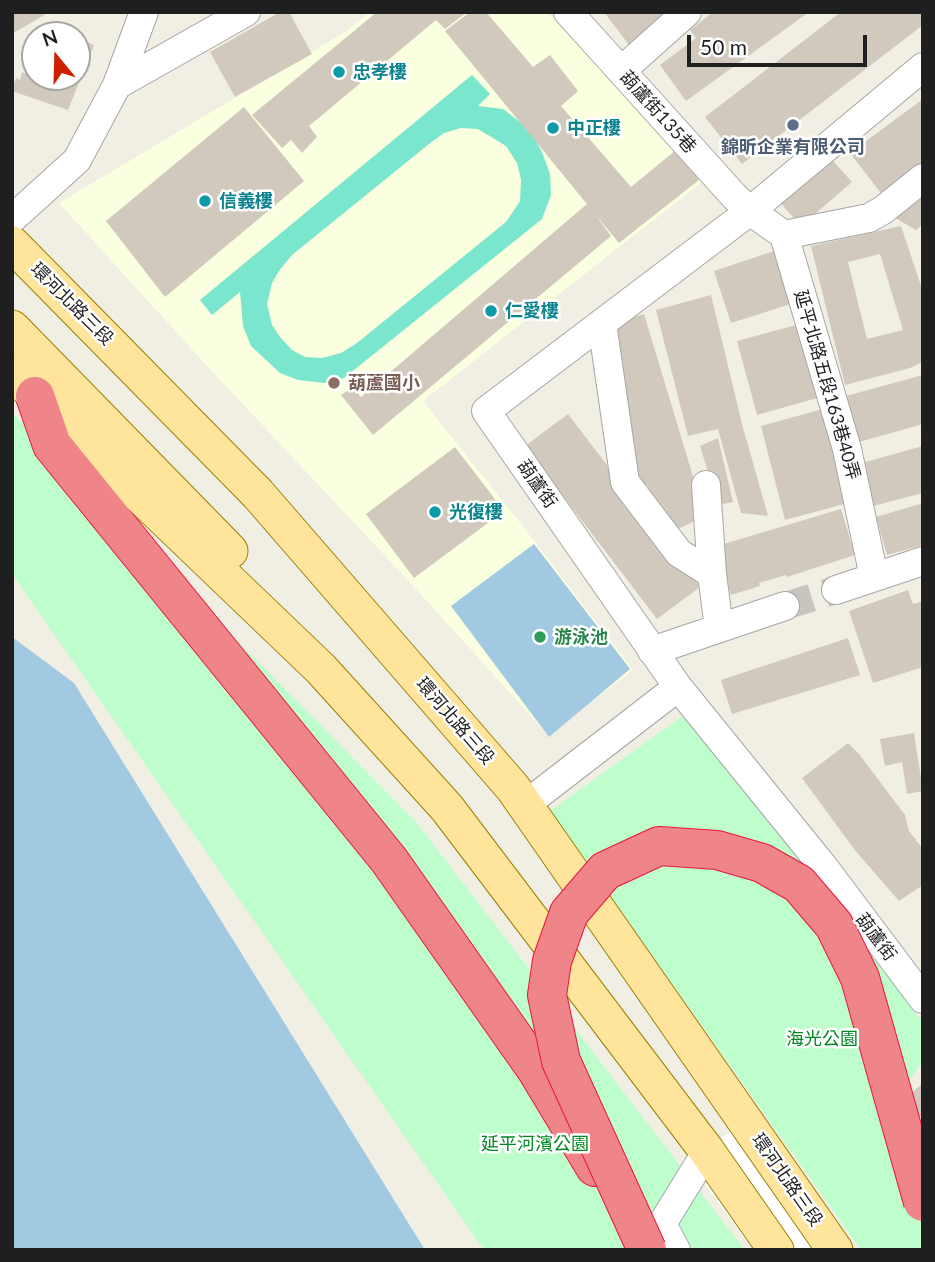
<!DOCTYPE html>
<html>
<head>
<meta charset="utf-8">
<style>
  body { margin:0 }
  #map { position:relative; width:935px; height:1262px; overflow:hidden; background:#f1eee4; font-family:Lato,sans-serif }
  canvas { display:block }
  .frame { position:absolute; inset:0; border:14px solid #1f1f1f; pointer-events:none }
  .north { position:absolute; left:21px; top:21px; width:70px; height:70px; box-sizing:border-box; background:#fff; border:2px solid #a5a5a5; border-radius:50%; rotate:341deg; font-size:19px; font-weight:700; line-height:28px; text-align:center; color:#1f1f1f }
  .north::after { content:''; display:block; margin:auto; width:24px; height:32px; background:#ce2000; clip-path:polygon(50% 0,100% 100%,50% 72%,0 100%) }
  .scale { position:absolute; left:687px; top:35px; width:180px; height:32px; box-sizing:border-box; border:4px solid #1f1f1f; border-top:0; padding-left:9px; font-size:21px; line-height:24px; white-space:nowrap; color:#1f1f1f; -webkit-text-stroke:5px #fff; paint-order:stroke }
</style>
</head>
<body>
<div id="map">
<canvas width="935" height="1262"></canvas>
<div class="frame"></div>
<div class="north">N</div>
<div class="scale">50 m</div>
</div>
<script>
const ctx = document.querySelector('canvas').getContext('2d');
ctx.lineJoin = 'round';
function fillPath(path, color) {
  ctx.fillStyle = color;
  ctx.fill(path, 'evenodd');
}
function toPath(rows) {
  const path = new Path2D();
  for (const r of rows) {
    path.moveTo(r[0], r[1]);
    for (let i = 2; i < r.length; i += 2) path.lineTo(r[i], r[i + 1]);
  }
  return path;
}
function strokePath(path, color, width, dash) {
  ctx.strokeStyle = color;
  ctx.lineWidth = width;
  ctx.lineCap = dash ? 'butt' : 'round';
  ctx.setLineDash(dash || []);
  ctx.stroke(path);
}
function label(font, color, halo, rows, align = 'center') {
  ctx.font = font + ' Lato,"Noto Sans TC",sans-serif';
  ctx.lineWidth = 5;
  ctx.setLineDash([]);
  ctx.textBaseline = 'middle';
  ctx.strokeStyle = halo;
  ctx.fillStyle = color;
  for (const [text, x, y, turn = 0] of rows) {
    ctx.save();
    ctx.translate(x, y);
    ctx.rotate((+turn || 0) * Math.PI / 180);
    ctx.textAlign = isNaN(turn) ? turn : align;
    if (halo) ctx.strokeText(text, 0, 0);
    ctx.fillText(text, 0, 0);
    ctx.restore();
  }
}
fillPath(toPath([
  [370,12,546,12,707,178,423,401,518,520,633,670,548,735,417,590,207,366,59,203,345,32]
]), '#faffdf');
fillPath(toPath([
  [12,412,416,822,745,1250,484,1250,12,574],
  [688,712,923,1023,923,1060,881,1123,923,1158,923,1250,861,1250,550,811]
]), '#befecd');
fillPath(toPath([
  [472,75,490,94,478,106,503,109,529,129,542,152,550,174,551,195,542,219,344,378,324,383,298,380,280,373,251,346,243,326,240,292,212,315,200,300],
  [461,128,478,129,493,138,506,146,517,163,521,180,520,201,506,222,357,343,341,353,322,358,305,357,292,350,280,337,272,325,267,304,272,283,279,271,292,255,429,144,444,133]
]), '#7be6ce');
fillPath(toPath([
  [534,544,630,669,549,737,451,606],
  [12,637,74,683,425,1250,12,1250]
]), '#a1c9e2');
fillPath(toPath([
  [758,1114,855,1250,753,1250,687,1160]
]), '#fff');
fillPath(toPath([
  [12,12,43,12,44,15,12,34],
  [280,12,289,12,312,54,235,97,210,52],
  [377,12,467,12,445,29,436,20,309,126,317,137,302,153,291,140,282,148,252,115],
  [470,12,486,12,533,67,550,55,578,91,561,106,631,187,676,150,699,180,619,243,595,214,611,236,373,435,341,395,353,387,361,397,587,204,445,31],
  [604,12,673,12,629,45],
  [713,12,809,12,686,101,660,65,696,38,690,30],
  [841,12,923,12,923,25,742,164,705,117],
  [85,41,94,45,68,110,12,91,16,78,20,80,22,72,28,75,35,62,35,77,77,77,77,43],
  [923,99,923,173,887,201,850,153],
  [244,107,304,181,165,297,106,221],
  [827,154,852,182,801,226,777,199],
  [923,183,923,224,916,230,885,212],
  [901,226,923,292,923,362,910,368,845,385,811,246],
  [880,254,903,330,867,339,848,262],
  [780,249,797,302,731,323,714,271],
  [711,295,742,424,768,516,741,513,718,429,688,436,656,310],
  [644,314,705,516,672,532,647,485,635,487,615,361,622,359,612,324],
  [803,323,824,396,757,415,737,341],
  [923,375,923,424,859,442,846,396],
  [823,409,848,503,785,520,761,426],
  [568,414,700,587,657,619,525,446],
  [718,438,733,502,718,505,700,446],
  [923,446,923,493,873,506,862,463],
  [455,447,504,511,414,578,366,514],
  [923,503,923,545,887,555,876,517],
  [841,509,855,555,787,577,786,575,759,583,760,586,731,595,717,546],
  [908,590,913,604,923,601,923,667,873,683,849,611],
  [848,638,860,675,732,714,721,680],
  [914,733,923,791,907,794,902,762,885,766,880,739],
  [848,743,859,754,905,815,909,831,923,849,923,885,899,901,854,849,802,778],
  [923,1083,923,1120,904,1100]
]), '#d1c9bd');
strokePath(toPath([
  [785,606,836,590]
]), '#c7c5bd', 28, [28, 14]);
const minor = toPath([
  [568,12,734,196,750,211,784,235,847,449,874,577],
  [923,67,750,211,486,411,678,687,823,866,923,999],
  [621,71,687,12],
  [117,85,246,12],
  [12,219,77,160,117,85,144,12],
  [784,235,869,218,883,210,923,178],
  [602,323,625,482,679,553,712,574],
  [706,485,712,574,719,628],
  [836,590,923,561],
  [652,651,785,606],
  [525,805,678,687],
  [676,1250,662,1224,707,1151]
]);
const major = toPath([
  [12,244,258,494,513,788,835,1250],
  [12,328,230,551],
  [12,373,321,669,447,808,707,1151,776,1250]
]);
const highway = toPath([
  [35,396,52,445,389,860,536,1069,595,1167]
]);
strokePath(minor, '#a6a6a6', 30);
strokePath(major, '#9a7f00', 37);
strokePath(highway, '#eb153d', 40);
strokePath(minor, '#fff', 28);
strokePath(major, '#ffe49b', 35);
strokePath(highway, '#ef8588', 38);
const highwayBridge = toPath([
  [647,1250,561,1061,547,995,552,961,569,913,605,871,659,846,717,850,762,863,799,884,834,925,860,978,923,1202]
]);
strokePath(highwayBridge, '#eb153d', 40, []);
strokePath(highwayBridge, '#ef8588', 38);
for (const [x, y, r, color] of [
  [339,72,7,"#0f9aa8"],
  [793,125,7,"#5c6f8a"],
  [553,128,7,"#0f9aa8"],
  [205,201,7,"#0f9aa8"],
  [491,311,7,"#0f9aa8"],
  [334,383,7,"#8d6e63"],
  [435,512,7,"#0f9aa8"],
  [540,637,7,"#2e9e5b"]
]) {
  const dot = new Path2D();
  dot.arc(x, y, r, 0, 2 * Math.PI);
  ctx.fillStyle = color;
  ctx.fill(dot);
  strokePath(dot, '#fff', 2.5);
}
label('bold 18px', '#0d838f', '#fff', [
  ["忠孝樓",353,72],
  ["中正樓",567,128],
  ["信義樓",219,201],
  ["仁愛樓",505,311],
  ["光復樓",449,512]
], 'left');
label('18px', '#1f1f1f', '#fff', [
  ["葫蘆街135巷",658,112,48],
  ["環河北路三段",72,304,45],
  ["延平北路五段163巷40弄",827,385,74],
  ["葫蘆街",537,484,55],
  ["環河北路三段",455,721,49],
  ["葫蘆街",876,937,53],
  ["環河北路三段",787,1180,55]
]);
label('bold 18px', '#4e5e75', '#fff', [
  ["錦昕企業有限公司",793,147]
]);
label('bold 18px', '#785e54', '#fff', [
  ["葫蘆國小",348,383]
], 'left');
label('bold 18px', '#27864d', '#fff', [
  ["游泳池",554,637]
], 'left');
label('18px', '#028822', '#fff', [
  ["海光公園",822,1039],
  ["延平河濱公園",535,1144]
]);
</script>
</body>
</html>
